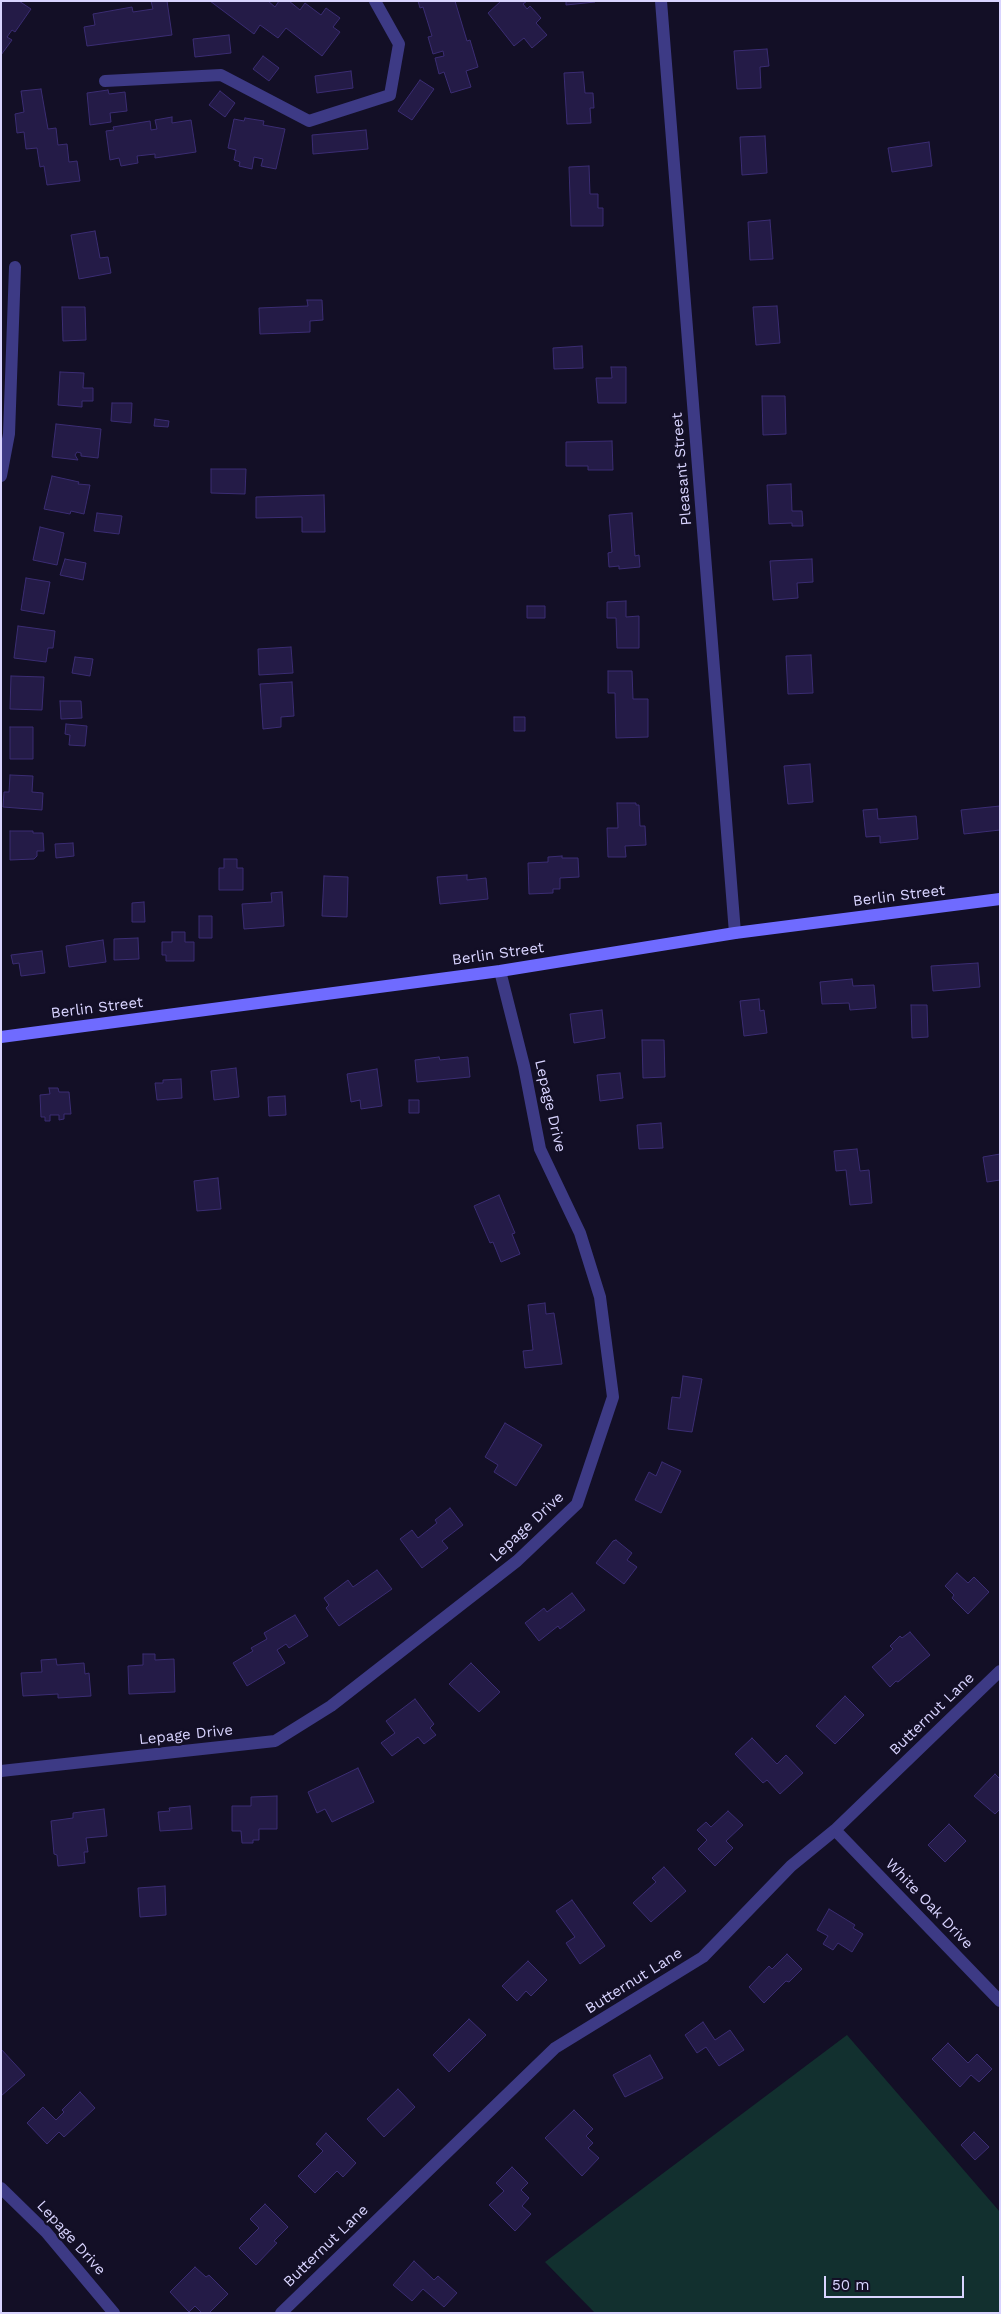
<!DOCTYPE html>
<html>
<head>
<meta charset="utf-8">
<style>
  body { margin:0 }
  #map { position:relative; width:1001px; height:2314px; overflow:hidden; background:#130f26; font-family:"Work Sans",sans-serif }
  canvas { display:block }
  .frame { position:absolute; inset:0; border:2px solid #d9d4ff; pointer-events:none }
  .scale { position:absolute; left:824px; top:2276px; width:140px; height:22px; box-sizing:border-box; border:2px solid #d9d4ff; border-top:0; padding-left:6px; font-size:15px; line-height:18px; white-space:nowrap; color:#d9d4ff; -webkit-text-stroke:4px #130f26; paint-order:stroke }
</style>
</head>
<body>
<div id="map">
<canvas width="1001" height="2314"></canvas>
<div class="frame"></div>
<div class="scale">50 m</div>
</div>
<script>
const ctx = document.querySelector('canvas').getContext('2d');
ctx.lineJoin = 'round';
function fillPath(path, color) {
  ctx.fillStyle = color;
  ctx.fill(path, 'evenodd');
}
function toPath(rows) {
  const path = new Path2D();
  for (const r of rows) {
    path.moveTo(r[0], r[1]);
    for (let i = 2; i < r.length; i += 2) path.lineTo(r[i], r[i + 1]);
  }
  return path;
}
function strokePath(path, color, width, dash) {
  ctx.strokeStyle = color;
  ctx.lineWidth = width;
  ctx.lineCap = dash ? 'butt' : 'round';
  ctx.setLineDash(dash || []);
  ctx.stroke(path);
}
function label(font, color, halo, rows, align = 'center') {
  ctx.font = font + ' "Work Sans",sans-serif';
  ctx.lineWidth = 5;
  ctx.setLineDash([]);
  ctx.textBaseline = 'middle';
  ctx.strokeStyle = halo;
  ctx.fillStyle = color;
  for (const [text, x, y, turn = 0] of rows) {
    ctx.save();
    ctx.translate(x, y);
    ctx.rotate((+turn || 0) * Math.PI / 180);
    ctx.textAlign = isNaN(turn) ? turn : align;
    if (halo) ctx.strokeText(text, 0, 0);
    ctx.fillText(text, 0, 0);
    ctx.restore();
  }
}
fillPath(toPath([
  [847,2035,1000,2212,1000,2313,595,2313,545,2262]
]), '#12302f');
const building = toPath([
  [1,1,19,1,31,9,15,32,12,30,7,37,12,40,1,55,1,1],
  [151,1,167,1,172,35,87,46,84,27,95,25,93,14,132,7,133,12,153,9,151,1],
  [210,1,268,1,275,7,279,1,289,1,300,10,305,3,321,15,326,8,340,18,333,27,340,32,322,56,286,28,278,38,260,25,254,34,210,1],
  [418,1,455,1,467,41,470,40,478,67,466,71,471,87,451,93,444,72,439,74,435,58,444,56,443,51,433,54,428,37,432,36,423,7,420,8,418,1],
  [501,1,527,1,523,4,527,9,530,6,541,18,536,23,547,35,532,48,524,38,514,46,488,13,501,1],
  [566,1,595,1,595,2,566,5,566,1],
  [229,35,231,53,195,57,193,39,229,35],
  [767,49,769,66,760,67,761,88,737,89,734,51,767,49],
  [263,56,279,68,269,81,253,69,263,56],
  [351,71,353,88,317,93,315,76,351,71],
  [583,72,585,93,593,93,594,108,590,108,591,123,567,124,564,73,583,72],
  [420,80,434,89,412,120,398,111,420,80],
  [41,89,48,129,56,128,58,145,67,144,69,162,77,161,80,181,47,185,44,166,40,167,37,148,26,149,24,132,17,133,15,114,24,112,21,91,41,89],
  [108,90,109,94,125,92,127,111,110,113,111,122,90,125,87,93,108,90],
  [220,91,235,103,225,117,209,105,220,91],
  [172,117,172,123,191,120,196,152,155,158,155,154,137,156,138,163,121,166,119,158,110,160,106,131,114,130,113,127,150,121,151,130,157,129,155,120,172,117],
  [245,118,264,121,263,125,285,129,276,169,261,166,263,159,254,157,252,169,239,166,240,162,234,160,236,150,228,148,234,119,244,121,245,118],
  [366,130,368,149,313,154,312,135,366,130],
  [765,136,767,173,742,175,740,137,765,136],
  [929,142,932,166,892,172,888,148,929,142],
  [589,166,590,194,598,194,598,208,603,208,603,226,571,226,569,167,589,166],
  [770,220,773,259,750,260,748,222,770,220],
  [95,231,100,258,108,257,111,273,79,279,71,235,95,231],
  [307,300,322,300,323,320,310,321,310,332,260,334,259,308,308,306,307,300],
  [777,306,780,343,756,345,753,307,777,306],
  [62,307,85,307,86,340,63,341,62,307],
  [582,346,583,368,554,369,553,348,582,346],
  [611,367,626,367,626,403,598,403,596,378,612,378,611,367],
  [60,372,84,373,83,388,93,388,93,401,82,401,82,407,58,405,60,372],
  [762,396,785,396,786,434,763,435,762,396],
  [112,403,132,403,131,423,111,421,112,403],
  [155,419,169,421,168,427,154,426,155,419],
  [56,424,101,429,98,458,81,456,81,453,77,452,75,455,78,460,52,457,56,424],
  [612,441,613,470,588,470,588,466,566,466,566,442,612,441],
  [211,469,246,469,245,494,211,493,211,469],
  [52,476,79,482,78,484,90,485,84,514,71,511,70,514,44,509,52,476],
  [791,484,792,511,802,511,803,526,792,526,792,523,769,524,767,485,791,484],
  [324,495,325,532,302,532,302,517,256,518,256,497,324,495],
  [97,513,122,516,119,534,94,531,97,513],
  [632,513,635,556,639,555,640,567,619,569,619,566,609,567,608,553,612,552,609,515,632,513],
  [40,527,64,533,57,565,33,560,40,527],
  [65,559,86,563,83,580,60,575,65,559],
  [812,559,813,582,797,583,798,598,773,600,770,561,812,559],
  [26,578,50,582,44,614,21,610,26,578],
  [626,601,626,617,639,616,639,648,617,648,616,618,607,618,607,602,626,601],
  [527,606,545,606,545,618,527,618,527,606],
  [18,626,55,631,53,648,48,648,46,662,14,658,18,626],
  [291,647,293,673,259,675,258,649,291,647],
  [811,655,813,693,788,694,786,656,811,655],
  [75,657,93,659,90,676,72,673,75,657],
  [608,671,632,671,633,699,648,699,648,737,616,738,615,693,608,693,608,671],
  [11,676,44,677,42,710,10,709,11,676],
  [292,682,294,716,281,717,281,727,263,729,260,684,292,682],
  [60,701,81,701,82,718,61,719,60,701],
  [514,717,525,717,525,731,514,731,514,717],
  [66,724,87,726,85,746,69,745,70,735,65,734,66,724],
  [10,727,33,727,33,759,10,759,10,727],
  [810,764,813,802,788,804,784,766,810,764],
  [10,775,33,776,32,792,43,793,42,810,3,807,4,792,9,792,10,775],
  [617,803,636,803,636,805,639,805,640,826,645,826,646,845,625,846,626,857,608,857,607,828,618,828,617,803],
  [1000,806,1000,830,964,834,961,810,1000,806],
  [877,809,878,819,916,816,918,839,880,843,880,836,866,837,863,810,877,809],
  [10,831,33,831,33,833,43,833,44,851,37,851,37,856,34,859,10,860,10,831],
  [73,843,74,856,56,858,55,844,73,843],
  [562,856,562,858,578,858,579,877,560,878,560,889,553,889,553,893,529,894,528,863,548,862,548,857,562,856],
  [224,859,237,859,237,868,243,868,243,890,219,890,219,868,224,868,224,859],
  [467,875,467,880,486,878,488,899,440,904,437,877,467,875],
  [324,876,348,877,347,917,322,916,324,876],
  [282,892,284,926,244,929,242,904,272,902,271,893,282,892],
  [144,902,145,922,132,922,132,903,144,902],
  [199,916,212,916,212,938,199,938,199,916],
  [172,932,185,932,185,942,194,942,194,961,166,961,166,955,162,955,162,942,172,942,172,932],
  [138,938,139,959,114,960,114,939,138,938],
  [103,940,106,962,69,967,66,946,103,940],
  [42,951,45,973,21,976,19,963,13,964,11,955,42,951],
  [978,963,980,987,933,991,931,966,978,963],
  [852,979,853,986,874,985,876,1008,850,1010,849,1003,822,1004,820,982,852,979],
  [759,999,760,1011,764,1010,767,1033,744,1036,740,1001,759,999],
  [911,1005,927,1005,928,1037,912,1038,911,1005],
  [602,1010,605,1038,574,1043,570,1014,602,1010],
  [642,1040,664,1040,665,1077,643,1078,642,1040],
  [439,1057,440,1060,468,1057,470,1077,417,1082,415,1060,439,1057],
  [236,1068,239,1097,214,1100,211,1071,236,1068],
  [377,1069,382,1106,361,1109,360,1100,351,1102,347,1074,377,1069],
  [620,1073,623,1098,600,1101,597,1075,620,1073],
  [181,1079,182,1098,157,1100,155,1083,163,1083,163,1080,181,1079],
  [49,1088,58,1088,59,1092,69,1092,71,1114,64,1114,64,1119,59,1120,59,1115,50,1115,50,1121,45,1121,45,1117,41,1117,40,1095,50,1094,49,1088],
  [285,1096,286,1115,269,1116,268,1097,285,1096],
  [409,1100,419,1100,419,1113,409,1113,409,1100],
  [661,1123,663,1148,639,1149,637,1125,661,1123],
  [857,1149,860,1171,869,1170,872,1203,850,1205,846,1170,836,1171,834,1151,857,1149],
  [1000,1154,1000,1180,987,1182,983,1157,1000,1154],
  [218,1178,221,1209,197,1211,194,1181,218,1178],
  [499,1195,515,1233,512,1234,520,1254,501,1262,493,1242,490,1243,474,1206,499,1195],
  [545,1303,546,1314,554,1313,562,1364,525,1368,523,1351,533,1350,528,1305,545,1303],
  [683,1376,702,1379,692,1432,668,1429,672,1397,680,1398,683,1376],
  [505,1423,542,1445,516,1486,494,1472,498,1465,485,1457,505,1423],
  [662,1462,681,1471,661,1513,635,1500,649,1472,656,1476,662,1462],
  [450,1508,463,1525,442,1541,448,1548,422,1568,400,1539,412,1530,418,1538,437,1523,435,1520,450,1508],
  [616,1540,632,1553,627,1560,637,1567,624,1584,596,1563,613,1541,616,1540],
  [377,1570,392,1589,339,1626,326,1608,329,1605,324,1598,348,1580,353,1587,377,1570],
  [957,1573,968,1583,974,1577,989,1592,968,1614,952,1598,954,1595,945,1586,957,1573],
  [572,1593,585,1610,560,1629,558,1626,539,1641,525,1623,544,1608,547,1612,572,1593],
  [295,1615,308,1636,289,1648,286,1644,277,1650,285,1663,247,1686,233,1663,253,1651,251,1648,267,1639,264,1633,295,1615],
  [910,1632,930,1655,898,1682,896,1681,890,1687,872,1667,893,1649,890,1646,900,1636,902,1638,910,1632],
  [143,1654,155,1654,155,1660,174,1659,175,1692,129,1694,128,1666,143,1665,143,1654],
  [56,1659,57,1665,84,1663,85,1674,89,1673,91,1696,58,1698,58,1694,23,1696,21,1673,42,1672,41,1660,56,1659],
  [471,1663,500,1692,479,1712,449,1684,471,1663],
  [845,1696,864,1715,835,1744,816,1726,845,1696],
  [415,1699,434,1724,430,1728,436,1735,424,1744,418,1737,392,1756,381,1743,395,1733,386,1721,415,1699],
  [752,1738,777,1764,786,1755,803,1773,780,1794,767,1780,763,1783,735,1754,752,1738],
  [358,1768,374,1802,332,1822,325,1809,317,1813,308,1792,358,1768],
  [995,1774,1000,1779,1000,1809,995,1814,974,1796,995,1774],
  [277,1796,277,1829,259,1829,259,1840,253,1840,253,1843,242,1843,241,1831,232,1831,232,1806,251,1806,251,1797,277,1796],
  [190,1806,192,1829,160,1831,158,1812,170,1811,169,1808,190,1806],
  [104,1809,107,1836,86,1838,88,1852,84,1852,85,1863,58,1866,57,1855,54,1854,51,1821,73,1818,73,1813,104,1809],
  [728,1811,743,1825,726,1841,733,1848,715,1866,698,1849,707,1840,697,1830,706,1822,711,1827,728,1811],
  [949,1824,966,1841,945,1862,928,1845,949,1824],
  [664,1867,686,1891,651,1922,633,1903,656,1882,652,1878,664,1867],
  [165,1886,166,1915,140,1917,138,1888,165,1886],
  [572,1900,605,1946,580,1964,566,1943,575,1937,556,1911,572,1900],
  [829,1909,855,1925,853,1928,863,1934,852,1952,838,1943,833,1950,823,1944,828,1936,817,1930,829,1909],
  [787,1954,802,1969,789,1982,786,1981,764,2003,749,1987,769,1966,772,1969,787,1954],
  [528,1961,547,1980,531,1996,526,1991,517,2001,502,1986,528,1961],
  [469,2019,486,2035,449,2072,433,2055,469,2019],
  [703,2022,715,2040,730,2030,744,2050,719,2066,706,2047,697,2053,685,2035,703,2022],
  [948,2043,968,2063,977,2054,992,2069,979,2082,971,2075,960,2087,932,2059,948,2043],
  [1,2049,25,2075,1,2096,1,2049],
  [650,2055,663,2078,625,2097,613,2075,650,2055],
  [398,2089,415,2107,384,2137,367,2119,398,2089],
  [80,2092,95,2108,64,2137,59,2132,47,2144,27,2123,43,2107,56,2120,64,2112,62,2110,80,2092],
  [574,2110,593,2129,586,2136,593,2143,588,2148,599,2158,582,2176,545,2138,574,2110],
  [974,2132,989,2147,975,2160,961,2145,974,2132],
  [326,2133,356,2163,343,2177,337,2171,315,2193,298,2176,323,2151,316,2144,326,2133],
  [512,2167,528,2183,521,2190,529,2198,522,2206,531,2214,515,2231,489,2205,504,2191,496,2183,512,2167],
  [265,2204,288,2227,274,2241,277,2243,256,2265,239,2248,259,2228,250,2219,265,2204],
  [414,2261,434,2280,438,2276,457,2293,444,2307,423,2289,412,2301,393,2285,414,2261],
  [195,2267,206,2277,209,2275,228,2294,209,2313,202,2313,195,2306,189,2312,170,2292,195,2267]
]);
fillPath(building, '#241b47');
strokePath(building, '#3b2d73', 1);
strokePath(toPath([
  [105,81,221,75,309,121,390,95,399,44,375,1],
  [1,476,9,434,15,267],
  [1,1771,275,1741,331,1706,517,1561,577,1504,613,1397,600,1297,580,1233,540,1149,524,1066,500,971],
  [835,1830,1000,2001],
  [1,2188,46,2232,114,2313],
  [281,2313,555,2048,703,1957,791,1866,835,1830,1000,1671]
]), '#3d3a85', 12);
strokePath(toPath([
  [661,1,735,933]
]), '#3d3a85', 12);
strokePath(toPath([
  [1,1037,500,971,735,933,1000,899]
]), '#6f6bff', 12);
label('15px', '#d9d4ff', '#130f26', [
  ["Pleasant Street",682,469,-95],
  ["Berlin Street",899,896,-7],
  ["Berlin Street",498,954,-8],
  ["Berlin Street",97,1008,-7],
  ["Lepage Drive",550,1106,77],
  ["Lepage Drive",527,1527,-43],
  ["Butternut Lane",932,1714,-44],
  ["Lepage Drive",186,1735,-6],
  ["White Oak Drive",929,1904,46],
  ["Butternut Lane",634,1981,-32],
  ["Lepage Drive",71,2238,48],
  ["Butternut Lane",326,2246,-44]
]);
</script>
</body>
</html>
